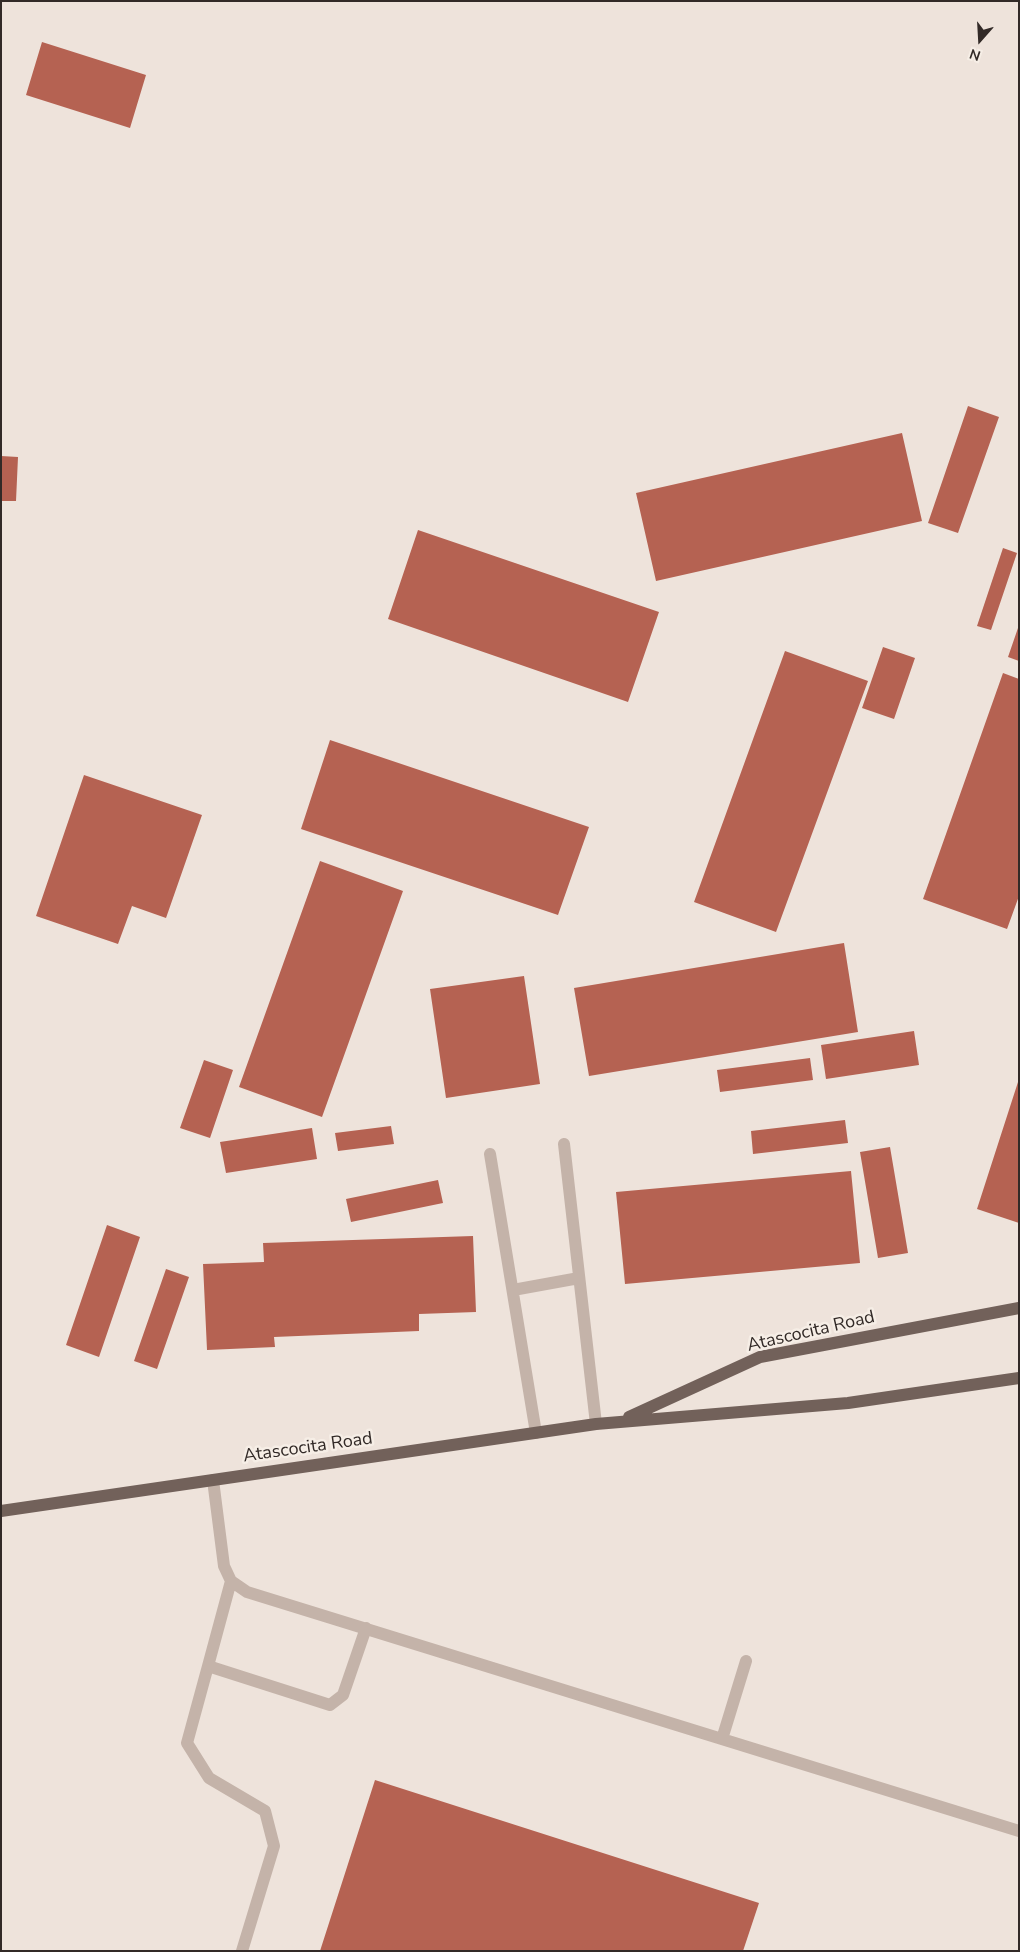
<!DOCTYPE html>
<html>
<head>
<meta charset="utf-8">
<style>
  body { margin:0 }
  #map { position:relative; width:1020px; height:1952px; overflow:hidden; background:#eee3db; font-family:"Nunito Sans",sans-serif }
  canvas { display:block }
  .frame { position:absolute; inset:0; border:2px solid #322a27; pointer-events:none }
  .north { position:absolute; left:955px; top:15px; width:50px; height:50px; -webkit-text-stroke:4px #f6eee6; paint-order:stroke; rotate:199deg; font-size:14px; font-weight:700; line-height:20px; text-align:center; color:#322a27 }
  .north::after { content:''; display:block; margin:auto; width:18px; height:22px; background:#322a27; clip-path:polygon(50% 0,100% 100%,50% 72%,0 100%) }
</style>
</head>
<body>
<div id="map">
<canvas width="1020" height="1952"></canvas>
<div class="frame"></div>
<div class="north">N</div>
</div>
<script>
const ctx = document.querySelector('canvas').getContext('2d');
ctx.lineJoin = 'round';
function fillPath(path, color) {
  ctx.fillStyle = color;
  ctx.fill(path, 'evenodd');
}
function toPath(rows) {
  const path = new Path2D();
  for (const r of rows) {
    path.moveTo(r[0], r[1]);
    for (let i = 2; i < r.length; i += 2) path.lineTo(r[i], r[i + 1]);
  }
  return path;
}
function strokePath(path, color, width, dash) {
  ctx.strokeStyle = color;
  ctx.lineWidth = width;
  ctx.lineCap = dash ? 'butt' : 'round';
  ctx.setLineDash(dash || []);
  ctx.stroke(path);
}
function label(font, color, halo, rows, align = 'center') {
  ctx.font = font + ' "Nunito Sans",sans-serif';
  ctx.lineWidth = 5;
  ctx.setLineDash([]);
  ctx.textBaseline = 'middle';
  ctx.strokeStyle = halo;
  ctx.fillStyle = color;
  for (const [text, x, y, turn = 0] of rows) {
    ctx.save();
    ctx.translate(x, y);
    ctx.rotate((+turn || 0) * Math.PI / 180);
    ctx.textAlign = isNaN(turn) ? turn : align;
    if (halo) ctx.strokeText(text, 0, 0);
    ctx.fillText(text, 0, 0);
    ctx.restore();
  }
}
fillPath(toPath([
  [42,42,146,75,130,128,26,95],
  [968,406,999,417,958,533,928,523],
  [902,433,922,521,656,581,636,493],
  [1,456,18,457,16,501,1,501],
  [418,530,659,612,628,702,388,619],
  [1003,548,1017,553,991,630,977,626],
  [1018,628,1019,628,1019,661,1008,657],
  [883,647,915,658,894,719,862,708],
  [785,651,868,681,776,932,694,902],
  [1003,673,1019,679,1019,896,1007,929,923,899],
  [330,740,589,827,558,915,301,829],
  [84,775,202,815,166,918,132,906,118,944,36,916],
  [320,861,403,891,322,1117,239,1087],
  [844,943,858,1032,589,1076,574,988],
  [524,976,540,1084,446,1098,430,989],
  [914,1031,919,1065,826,1079,821,1045],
  [810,1058,813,1080,720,1092,717,1070],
  [204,1060,233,1070,210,1138,180,1128],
  [1018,1082,1019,1082,1019,1223,977,1209],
  [845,1120,848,1143,753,1154,751,1131],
  [391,1126,394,1144,338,1151,335,1133],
  [312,1128,317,1159,226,1173,220,1142],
  [890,1147,908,1253,878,1258,860,1152],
  [851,1171,860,1263,625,1284,616,1192],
  [438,1180,443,1203,351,1222,346,1199],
  [107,1225,140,1237,99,1357,66,1345],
  [473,1236,476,1312,419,1314,419,1331,274,1337,275,1347,207,1350,203,1264,264,1262,263,1243],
  [166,1269,189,1277,157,1369,134,1361],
  [375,1780,759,1903,743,1951,320,1951]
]), '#b56252');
strokePath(toPath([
  [564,1144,596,1424],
  [490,1154,536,1433],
  [513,1290,579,1278],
  [213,1480,224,1566,231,1581,247,1592,1019,1831],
  [231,1581,208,1666,330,1705,343,1695,366,1628],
  [208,1666,187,1743,209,1778,265,1811,274,1846,242,1951],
  [722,1739,746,1661]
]), '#c4b3a9', 12);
strokePath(toPath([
  [629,1417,760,1357,1019,1308],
  [1,1511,596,1424,848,1403,1019,1378]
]), '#72615a', 12);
label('18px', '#322a27', '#f6eee6', [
  ["Atascocita Road",811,1332,-13],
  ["Atascocita Road",308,1448,-8]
]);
</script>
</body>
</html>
